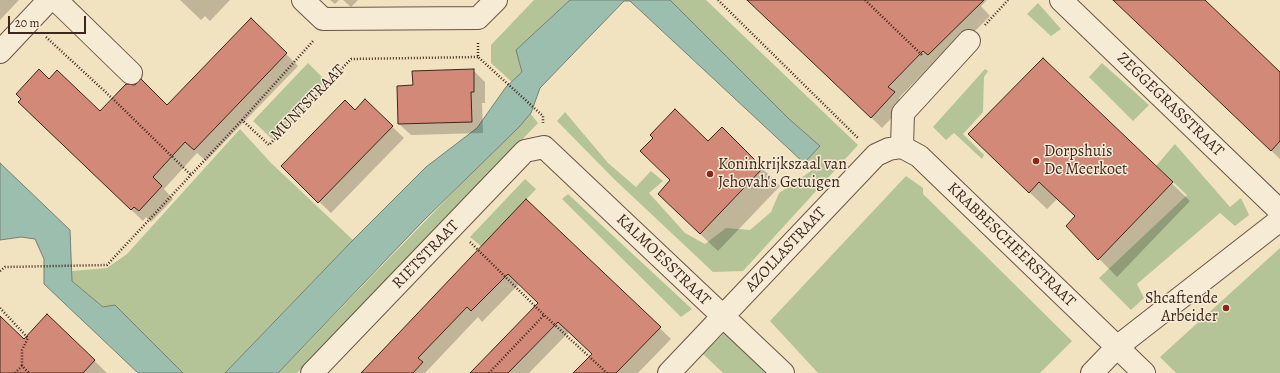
<!DOCTYPE html>
<html>
<head>
<meta charset="utf-8">
<style>
  body { margin:0 }
  #map { position:relative; width:1280px; height:373px; overflow:hidden; background:#f1e2c0; font-family:Alegreya,serif }
  canvas { display:block }
  .scale { position:absolute; left:8px; top:16px; width:78px; height:18px; box-sizing:border-box; border:2px solid #3e261d; border-top:0; padding-left:5px; font-size:12px; line-height:14px; white-space:nowrap; color:#3e261d; -webkit-text-stroke:3px #f6ecd6; paint-order:stroke }
</style>
</head>
<body>
<div id="map">
<canvas width="1280" height="373"></canvas>
<div class="scale">20 m</div>
</div>
<script>
const ctx = document.querySelector('canvas').getContext('2d');
ctx.lineJoin = 'round';
function fillPath(path, color) {
  ctx.fillStyle = color;
  ctx.fill(path, 'evenodd');
}
function toPath(rows) {
  const path = new Path2D();
  for (const r of rows) {
    path.moveTo(r[0], r[1]);
    for (let i = 2; i < r.length; i += 2) path.lineTo(r[i], r[i + 1]);
  }
  return path;
}
function strokePath(path, color, width, dash) {
  ctx.strokeStyle = color;
  ctx.lineWidth = width;
  ctx.lineCap = dash ? 'butt' : 'round';
  ctx.setLineDash(dash || []);
  ctx.stroke(path);
}
function label(font, color, halo, rows, align = 'center') {
  ctx.font = font + ' Alegreya,serif';
  ctx.lineWidth = 3;
  ctx.setLineDash([]);
  ctx.textBaseline = 'middle';
  ctx.strokeStyle = halo;
  ctx.fillStyle = color;
  for (const [text, x, y, turn = 0] of rows) {
    ctx.save();
    ctx.translate(x, y);
    ctx.rotate((+turn || 0) * Math.PI / 180);
    ctx.textAlign = isNaN(turn) ? turn : align;
    if (halo) ctx.strokeText(text, 0, 0);
    ctx.fillText(text, 0, 0);
    ctx.restore();
  }
}
fillPath(toPath([
  [534,0,570,0,517,50,522,72,512,82,491,63,491,45],
  [670,0,706,0,858,145,743,271,713,272,614,179,557,121,565,112,608,163,636,187,651,171,663,181,649,193,685,233,705,244,726,228,750,230,771,212,779,193,811,171,804,163,819,146,789,119],
  [1038,3,1061,29,1051,36,1027,14],
  [308,63,326,81,272,139,253,121],
  [1102,63,1149,105,1133,121,1089,77],
  [985,69,988,71,984,77,983,112,963,134,984,155,982,159,954,133,946,140,933,127],
  [530,113,538,123,297,373,278,373],
  [240,129,271,163,353,240,225,373,183,373,115,305,103,307,72,281,72,271,107,268,127,254],
  [1175,144,1230,207,1241,198,1249,215,1235,226,1220,213,1137,284,1144,298,1131,310,1099,278,1187,195,1156,166],
  [906,176,923,188,923,194,1072,341,1040,373,818,373,770,321],
  [525,179,536,189,482,247,470,237],
  [568,194,692,309,681,317,562,199],
  [1280,248,1280,373,1176,373,1160,357],
  [725,332,768,373,723,373,703,354]
]), '#b4c497');
const water = toPath([
  [570,0,670,0,789,119,820,146,804,163,630,1,624,1,540,88,531,113,519,127,423,221,278,373,225,373,353,240,426,167,477,128,506,87,522,72,516,50,570,0],
  [0,163,70,230,72,281,103,307,115,305,183,373,138,373,44,284,44,259,35,239,21,237,0,240,0,163]
]);
fillPath(water, '#9bbeae');
strokePath(water, '#768174', 1);
fillPath(toPath([
  [0,0,19,0,0,20],
  [180,0,230,0,210,21,205,16,201,20],
  [330,0,339,0,335,4],
  [343,0,358,0,351,7],
  [749,0,987,0,981,6,990,16,940,66,935,61,899,98,905,104,882,128],
  [1114,0,1204,0,1280,73,1280,159],
  [251,19,298,66,206,161,197,153,164,189,173,199,151,222,146,217,143,221,30,114,50,80,100,112,167,106],
  [1043,59,1190,201,1117,277,1067,226,1076,217,1057,199,1047,209,987,152],
  [473,70,485,82,485,103,482,103,483,133,411,135,399,124,414,86],
  [365,101,404,138,331,213,282,166,355,111],
  [762,168,780,186,718,251,677,212],
  [526,200,671,339,638,373,575,373,593,354,569,332,529,373,471,373,539,303,519,284,482,322,478,317,425,373,362,373],
  [48,316,107,373,0,373,0,317,24,340]
]), '#0003');
const building = toPath([
  [747,0,984,0,928,55,923,51,888,87,895,92,871,118,747,0],
  [1113,0,1205,0,1280,72,1280,141,1271,151,1113,0],
  [251,18,287,53,194,150,185,142,153,177,162,186,139,211,134,207,131,210,18,102,21,99,16,94,39,69,49,79,57,70,100,111,126,84,135,85,141,79,167,105,251,18],
  [1043,58,1173,182,1098,260,1066,226,1075,216,1039,182,1029,193,968,134,1043,58],
  [474,69,474,92,471,92,472,122,398,124,397,86,413,85,412,71,474,69],
  [365,99,393,126,318,203,281,166,345,100,355,110,365,99],
  [675,109,708,141,722,127,763,168,700,234,658,194,670,180,640,151,653,138,650,135,675,109],
  [526,199,661,327,616,373,573,373,592,354,558,322,508,373,470,373,538,303,508,274,471,311,467,307,418,358,423,362,413,373,361,373,526,199],
  [47,314,95,360,83,373,0,373,0,316,24,339,47,314]
]);
fillPath(building, '#d38977');
strokePath(building, '#3e261d', 1);
const minor = toPath([
  [56,0,131,73],
  [303,0,323,19,478,18,496,0],
  [1061,0,1280,211],
  [0,52,49,0],
  [902,147,919,156,1144,373],
  [312,373,525,151,544,147,783,373],
  [669,373,876,155,889,149,902,147,903,113,969,41],
  [1092,373,1117,347,1280,220]
]);
strokePath(minor, '#6b5546', 24);
strokePath(toPath([
  [718,0,858,138],
  [865,0,922,55],
  [985,25,1008,0],
  [46,37,113,99,191,175],
  [478,43,478,57,543,116,543,123],
  [242,120,314,40],
  [470,242,544,315,607,373],
  [0,271,5,267,107,265,242,120,269,145,351,59,478,57],
  [0,308,28,338,22,350,22,366],
  [15,373,22,366,29,373],
  [489,373,544,315]
]), '#3e261d', 2.5, [1, 2]);
strokePath(minor, '#f6ecd6', 22);
for (const [x, y, r, color] of [
  [1036,161,4,"#8f2418"],
  [710,174,4,"#8f2418"],
  [1226,308,4,"#8f2418"]
]) {
  const dot = new Path2D();
  dot.arc(x, y, r, 0, 2 * Math.PI);
  ctx.fillStyle = color;
  ctx.fill(dot);
  strokePath(dot, '#f6ecd6', 1.5);
}
label('16px', '#3e261d', '#f6ecd6', [
  ["MUNTSTRAAT",308,103,-46],
  ["ZEGGEGRASSTRAAT",1170,105,44],
  ["KRABBESCHEERSTRAAT",1011,245,44],
  ["AZOLLASTRAAT",786,250,-47],
  ["RIETSTRAAT",426,255,-46],
  ["KALMOESSTRAAT",663,260,44]
]);
label('16px', '#3e261d', '#f6ecd6', [
  ["Dorpshuis",1044,152],
  ["De Meerkoet",1044,170],
  ["Koninkrijkszaal van",718,165],
  ["Jehovah's Getuigen",718,183],
  ["Shcaftende",1218,299,"right"],
  ["Arbeider",1218,317,"right"]
], 'left');
</script>
</body>
</html>
